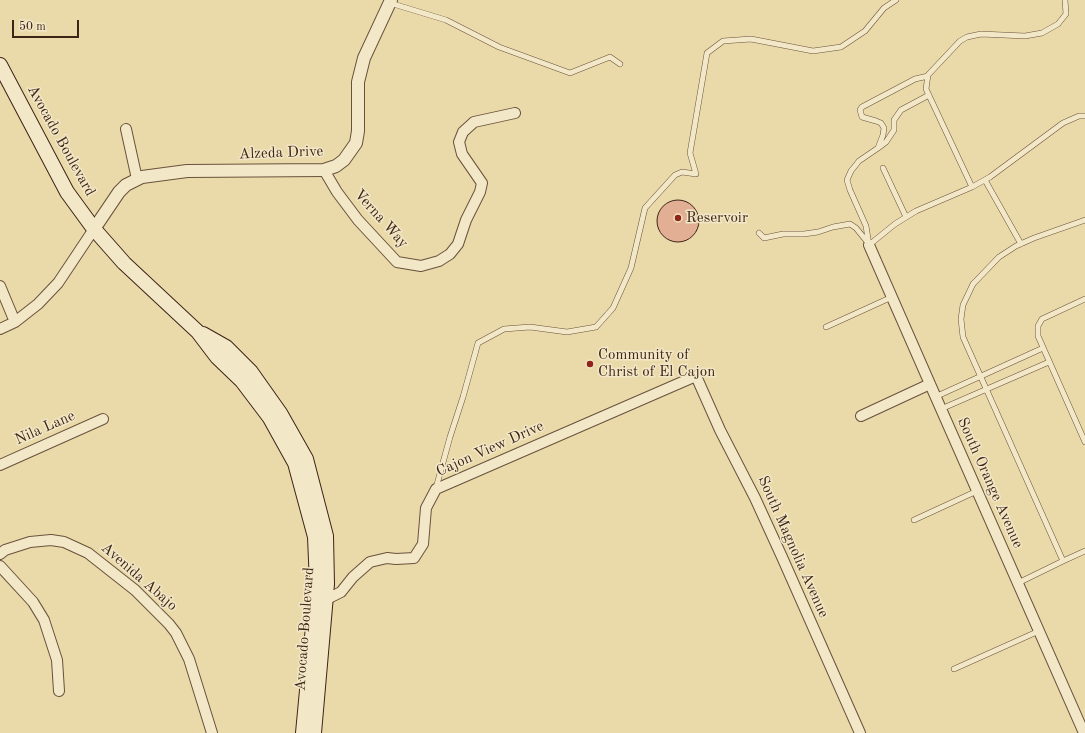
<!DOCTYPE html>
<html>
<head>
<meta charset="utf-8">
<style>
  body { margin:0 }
  #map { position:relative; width:1085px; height:733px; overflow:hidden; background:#ebdaa9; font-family:"Old Standard TT",serif }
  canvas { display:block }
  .scale { position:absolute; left:12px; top:20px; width:67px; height:18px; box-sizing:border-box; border:2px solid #3d2417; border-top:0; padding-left:5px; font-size:12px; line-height:14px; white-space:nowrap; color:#3d2417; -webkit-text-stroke:3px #f2e7c7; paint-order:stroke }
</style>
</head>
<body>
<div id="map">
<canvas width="1085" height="733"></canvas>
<div class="scale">50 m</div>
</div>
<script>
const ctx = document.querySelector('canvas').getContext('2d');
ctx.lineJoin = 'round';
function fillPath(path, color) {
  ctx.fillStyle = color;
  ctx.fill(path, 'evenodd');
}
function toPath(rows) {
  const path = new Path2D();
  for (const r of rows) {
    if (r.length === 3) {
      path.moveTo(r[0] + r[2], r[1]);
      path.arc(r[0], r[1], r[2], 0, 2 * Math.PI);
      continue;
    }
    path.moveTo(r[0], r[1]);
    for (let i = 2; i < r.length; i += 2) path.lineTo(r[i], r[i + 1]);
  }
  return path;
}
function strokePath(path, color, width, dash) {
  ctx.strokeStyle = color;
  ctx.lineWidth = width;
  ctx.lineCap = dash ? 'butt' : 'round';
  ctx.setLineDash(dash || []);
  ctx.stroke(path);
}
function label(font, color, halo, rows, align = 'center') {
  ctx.font = font + ' "Old Standard TT",serif';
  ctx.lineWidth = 3;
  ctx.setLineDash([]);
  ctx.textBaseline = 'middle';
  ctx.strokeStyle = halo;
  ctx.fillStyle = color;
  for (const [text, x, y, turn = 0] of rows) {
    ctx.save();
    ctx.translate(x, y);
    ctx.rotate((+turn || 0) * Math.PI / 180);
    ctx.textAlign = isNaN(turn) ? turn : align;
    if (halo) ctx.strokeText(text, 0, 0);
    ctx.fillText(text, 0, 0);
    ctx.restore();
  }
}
const building = toPath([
  [678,221,21]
]);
fillPath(building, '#e3af94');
strokePath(building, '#3d2417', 1);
const service = toPath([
  [390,3,446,20,499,47,570,73,610,57,620,64],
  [878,148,886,142,894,130,894,120,901,110,929,95],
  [883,168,906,217],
  [985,180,1021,244],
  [972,187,926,89,928,75,960,41,967,37,981,34,1025,36,1042,33,1058,24,1066,14,1065,0],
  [1085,220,1034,238,1016,246,999,257,973,284,963,305,961,319,963,337,1063,561,1085,551],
  [759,233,764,238,783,234,804,234,818,232,833,227,850,224,856,228,869,244],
  [869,245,895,224,916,211,972,187,990,177,1063,123,1079,116,1085,116],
  [869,245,866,226,850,190,847,180,851,171,859,161,878,148,883,135,884,128,881,123,876,121,862,117,860,110,862,107,915,79,928,76],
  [1085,299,1042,319,1038,326,1038,336,1085,442],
  [826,327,892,297],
  [935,397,1043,348],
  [941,409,1049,362],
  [436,488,450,437,463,397,478,343,504,329,530,327,567,332,596,327,613,308,631,268,645,208,675,175,682,172,696,174,690,153,707,53,723,41,751,39,813,51,841,47,865,31,884,8,896,0],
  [914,520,977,491],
  [1018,583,1063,561],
  [954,669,1039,631]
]);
const minor = toPath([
  [126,129,137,179],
  [324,170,337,192,358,220,397,262,421,266,439,261,450,254,458,244,466,220,480,192,482,183,462,154,459,142,463,132,474,122,515,113],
  [869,245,930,384,1084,733],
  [0,286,15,322],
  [0,329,15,322,38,304,58,283,94,229],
  [861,416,930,384],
  [0,465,103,419],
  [0,554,5,550,30,542,51,540,64,542,88,553,135,590,169,624,176,633,189,659,212,733],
  [0,566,33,602,44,620,57,660,59,691],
  [327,599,341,592,353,577,370,562,387,558,396,559,414,558,423,544,426,508,436,489,696,376,720,430,755,498,782,557,860,733]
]);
const tertiary = toPath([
  [94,229,119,192,126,185,142,177,187,171,324,170,336,166,344,160,356,143,358,131,358,82,364,58,391,0]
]);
const secondary = toPath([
  [0,65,67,192,94,229,124,263,198,332,217,357,242,381,270,418,295,463,315,537,317,584,303,733],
  [203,334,226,347,251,372,280,413,306,459,326,536,327,584,314,733]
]);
strokePath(service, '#68523c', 6);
strokePath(minor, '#68523c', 12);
strokePath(tertiary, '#68523c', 14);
strokePath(secondary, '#3d2417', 16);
strokePath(service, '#f2e7c7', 5);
strokePath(minor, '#f2e7c7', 10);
strokePath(tertiary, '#f2e7c7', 12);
strokePath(secondary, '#f2e7c7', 14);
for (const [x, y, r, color] of [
  [678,218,4,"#8f2418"],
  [590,364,4,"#8f2418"]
]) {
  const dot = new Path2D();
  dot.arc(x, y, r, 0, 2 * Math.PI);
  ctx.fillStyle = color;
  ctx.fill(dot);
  strokePath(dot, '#f2e7c7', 1.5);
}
label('15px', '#3d2417', '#f2e7c7', [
  ["Avocado Boulevard",61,141,61],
  ["Alzeda Drive",281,153,-2],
  ["Verna Way",381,219,48],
  ["Nila Lane",45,428,-24],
  ["Cajon View Drive",490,449,-24],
  ["South Orange Avenue",990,483,66],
  ["South Magnolia Avenue",793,547,66],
  ["Avenida Abajo",139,577,41],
  ["Avocado Boulevard",305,629,-86]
]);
label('15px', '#3d2417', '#f2e7c7', [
  ["Reservoir",686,218],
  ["Community of",598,355],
  ["Christ of El Cajon",598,372]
], 'left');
</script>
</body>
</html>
